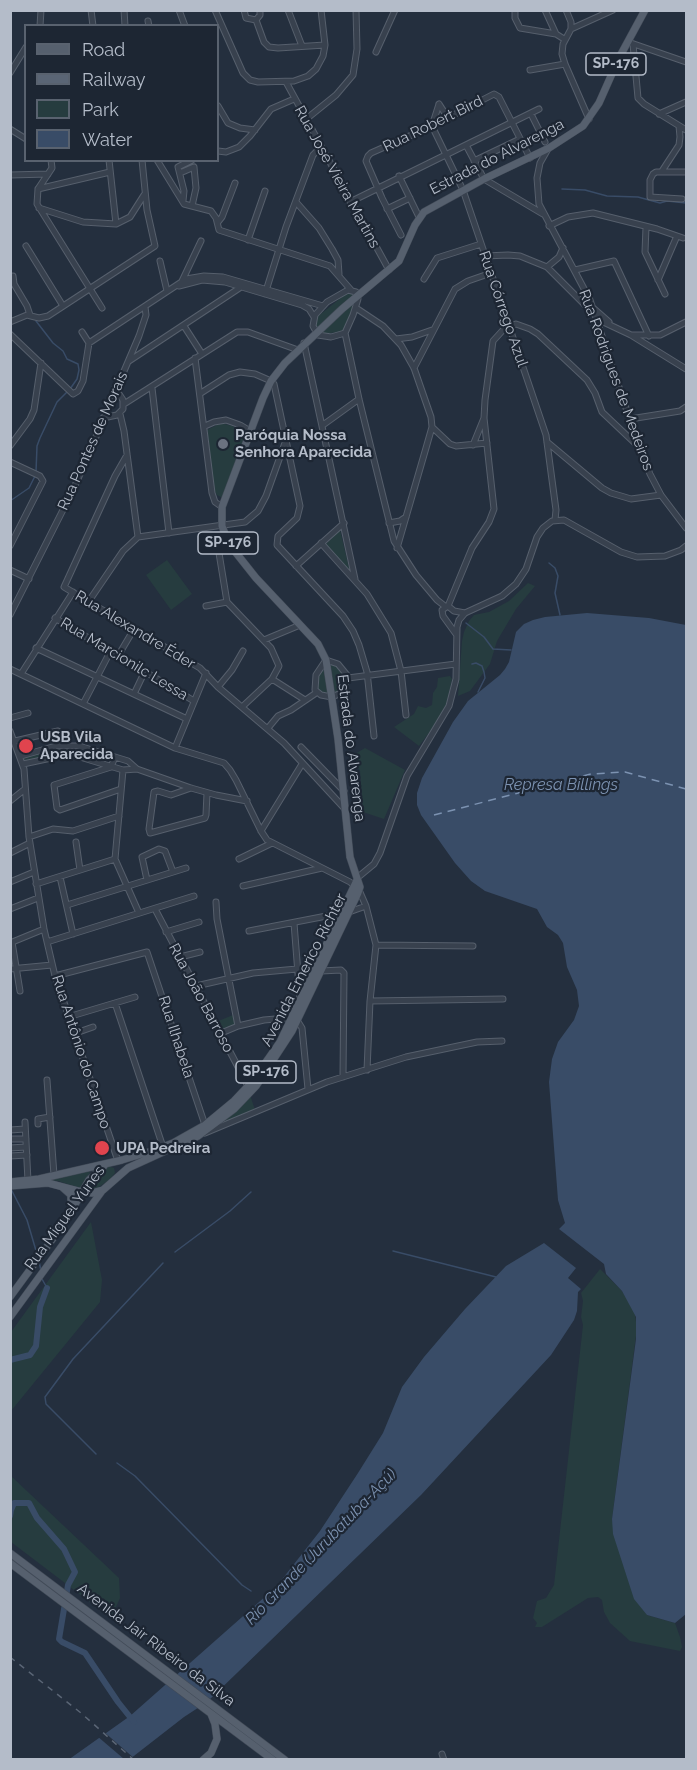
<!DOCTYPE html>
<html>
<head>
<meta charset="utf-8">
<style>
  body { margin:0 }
  #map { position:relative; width:697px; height:1770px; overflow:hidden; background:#242f3e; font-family:Raleway,sans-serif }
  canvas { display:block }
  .frame { position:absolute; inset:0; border:12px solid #b4bcc9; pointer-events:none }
  .legend { position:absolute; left:24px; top:24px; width:195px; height:138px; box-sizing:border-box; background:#1d2633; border:2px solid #59626f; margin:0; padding:8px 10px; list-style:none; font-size:18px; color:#b4bcc9 }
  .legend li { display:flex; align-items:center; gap:12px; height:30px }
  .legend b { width:30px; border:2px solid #59626f }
</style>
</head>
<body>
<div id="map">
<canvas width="697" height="1770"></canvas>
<div class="frame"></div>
<ul class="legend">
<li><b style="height:8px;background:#56606e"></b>Road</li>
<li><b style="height:8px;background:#5a6575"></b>Railway</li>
<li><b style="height:16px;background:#263c3f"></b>Park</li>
<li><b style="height:16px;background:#394c67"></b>Water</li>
</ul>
</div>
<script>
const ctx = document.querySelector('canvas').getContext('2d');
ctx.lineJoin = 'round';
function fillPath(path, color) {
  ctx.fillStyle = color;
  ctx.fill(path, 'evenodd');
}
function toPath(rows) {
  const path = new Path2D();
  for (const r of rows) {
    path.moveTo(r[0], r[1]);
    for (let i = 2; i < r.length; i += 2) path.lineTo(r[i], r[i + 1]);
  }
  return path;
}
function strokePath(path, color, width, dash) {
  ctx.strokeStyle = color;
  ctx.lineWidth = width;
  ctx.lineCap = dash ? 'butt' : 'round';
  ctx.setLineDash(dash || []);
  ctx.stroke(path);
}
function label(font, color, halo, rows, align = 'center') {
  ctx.font = font + ' Raleway,sans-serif';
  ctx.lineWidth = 4.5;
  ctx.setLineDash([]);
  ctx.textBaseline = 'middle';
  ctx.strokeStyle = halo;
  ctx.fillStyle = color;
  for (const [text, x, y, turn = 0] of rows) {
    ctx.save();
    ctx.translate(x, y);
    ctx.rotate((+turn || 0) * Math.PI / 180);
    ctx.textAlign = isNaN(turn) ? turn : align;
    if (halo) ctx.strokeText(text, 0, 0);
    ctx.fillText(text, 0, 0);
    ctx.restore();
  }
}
fillPath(toPath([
  [347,293,353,293,355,306,345,331,323,334,314,327,317,317],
  [221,423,232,426,246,434,223,498,217,495,214,490,207,430],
  [340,530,350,572,325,545],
  [167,560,192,594,171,610,146,575],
  [528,583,535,586,516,609,497,641,490,664,470,691,458,696,462,641,464,632,469,621,474,615,489,612,509,601],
  [332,663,341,669,346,679,341,692,332,695,321,692,318,689,319,674,323,665],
  [450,676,452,679,447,704,438,721,419,746,394,727,414,714,418,706,426,708,432,705,433,693,437,687,438,678],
  [65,747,77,747,100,754,98,761,80,755,24,762,22,757],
  [365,748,405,770,384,819,363,812,360,771,352,758,353,755],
  [233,1015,235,1027,221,1031,216,1022],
  [250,1095,255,1110,206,1132],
  [108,1166,114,1168,115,1173,109,1180,96,1189,88,1189,88,1186,100,1171],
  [89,1170,90,1173,80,1188,58,1181,46,1180],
  [91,1222,102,1280,100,1302,11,1411,11,1332],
  [600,1269,622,1291,634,1309,637,1328,612,1519,647,1615,675,1623,680,1637,682,1647,680,1651,630,1641,610,1623,604,1612,602,1600,598,1597,588,1598,542,1627,535,1627,537,1623,533,1618,537,1601,546,1598,554,1585,583,1325,581,1317,583,1301,581,1293],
  [10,1475,119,1578,120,1598,111,1618,11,1542]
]), '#263c3f');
fillPath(toPath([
  [587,613,649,618,686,625,686,1614,675,1623,647,1615,634,1599,613,1534,612,1519,636,1339,636,1317,622,1291,606,1274,604,1264,559,1229,565,1223,558,1200,549,1082,552,1059,558,1042,574,1020,579,1006,577,990,567,967,563,943,558,935,547,927,537,909,485,891,471,881,455,863,421,815,417,805,417,793,422,778,453,722,468,701,500,675,505,669,509,662,516,632,524,624,533,620,545,617],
  [544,1243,576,1268,568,1278,581,1289,578,1292,577,1311,574,1320,551,1355,421,1495,207,1702,184,1717,130,1759,68,1760,130,1716,276,1587,320,1531,358,1473,383,1433,402,1387,424,1357,465,1309,506,1266]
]), '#394c67');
fillPath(toPath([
  [103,1731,135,1759,124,1759,97,1736]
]), '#242f3e');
strokePath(toPath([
  [562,189,585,190,607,196,638,197,660,203,667,201,686,203],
  [36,321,53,343,63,351,67,359,78,364,79,370,77,379,70,389],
  [36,472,37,446,40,438,57,402,67,392],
  [10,501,29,488,35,476],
  [549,563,555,568,558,576,555,593,560,615],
  [466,623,484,637,493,649,511,650],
  [472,664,476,663,482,666,484,672,485,678,478,692],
  [11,1189,27,1220,37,1254],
  [393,1251,496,1277],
  [175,1252,230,1211,251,1192],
  [39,1261,41,1271],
  [42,1279,47,1288],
  [96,1454,46,1404,45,1397,73,1359,163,1263],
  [117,1463,135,1476,242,1585,251,1591]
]), '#394c67', 1.5);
strokePath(toPath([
  [10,1360,30,1355,36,1346,40,1307,47,1288],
  [10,1516,11,1510,14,1503,29,1503,37,1518,64,1549,75,1572,68,1585,59,1639,62,1642,85,1653,118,1702,134,1722]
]), '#394c67', 6);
strokePath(toPath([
  [434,815,591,774,625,772,686,789]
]), '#7c92b1', 1.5, [8, 6]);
const minor = toPath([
  [91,10,93,26],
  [124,10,125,26],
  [179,10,185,26],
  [215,10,243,73,250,80,258,82,294,81,308,76,316,69,323,56,325,45,321,10],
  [244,10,246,18,256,20],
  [288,10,302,46],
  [515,10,515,18,520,28,556,34,564,39],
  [545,10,556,34],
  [566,10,571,22,571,29],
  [256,20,264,42,269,47,278,48,325,45],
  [256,20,260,15,260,10],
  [148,21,149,26],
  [40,26,41,10],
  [631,43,686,62],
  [633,44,638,98,644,104,686,130],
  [376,52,395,10],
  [530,70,565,64],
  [10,73,26,47],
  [286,82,389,270],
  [439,104,432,126,463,190,546,435,556,510,555,520],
  [439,104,448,118],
  [218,106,228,123,240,128,255,130],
  [531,114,545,142],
  [659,114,686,102],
  [589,119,565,64,562,54,563,44,571,29,613,10],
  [305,120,336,95,353,75,357,49,356,10],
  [10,129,26,139],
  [466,145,484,179,543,214],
  [548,149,540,163,537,178,539,204,590,300,639,447,650,474,661,495,686,528],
  [218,151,226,152,239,147,250,136,271,109,294,99],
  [51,160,52,168,38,189,37,204,102,308],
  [109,160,116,224],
  [157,160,184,204,211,211,216,218,219,230,330,266,351,290],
  [474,161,520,139],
  [662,171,679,145,680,137,679,126],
  [180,173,194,167,196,188,192,206],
  [10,175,48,174],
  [399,176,419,217],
  [38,189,110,172],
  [682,199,650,197,650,180,653,174,656,172,686,172],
  [183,201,184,191,178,167,192,160],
  [296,202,319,228,332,249,338,260,339,274],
  [350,202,539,109],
  [39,208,83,222,116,224,130,217,144,195],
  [387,209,410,198],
  [218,222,222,217,235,183],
  [549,226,568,217,593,213,657,229,683,238],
  [646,227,645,252,665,294],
  [401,235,382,198,366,161,368,156,371,153,432,126,494,94,499,97,530,158],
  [248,240,265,191],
  [26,246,63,306],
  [485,256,508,255,520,256,547,267,594,314],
  [160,261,167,291],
  [547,267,559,257,563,248],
  [575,270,614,261,649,336],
  [13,276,14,284,27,306,30,315],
  [424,279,437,258,481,244],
  [658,280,677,236],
  [182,281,201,241],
  [179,286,202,280,225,282,302,305,309,309,314,317],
  [348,290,356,292,358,299,353,315,345,333,331,337,318,335,313,326,315,315,327,302,348,290],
  [265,294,286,227,313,155,320,148],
  [356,308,383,326,401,345,414,368,431,417,432,427,426,448,397,548],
  [593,308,609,322],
  [597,319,631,335,686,369],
  [10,322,27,315,39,318,48,316,155,246,147,210,142,160],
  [184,326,202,354],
  [82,332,89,343],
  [345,333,359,399,394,541,416,575,437,600,446,607],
  [10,334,73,394,78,391,83,381,89,343,186,279,204,276,223,277,323,306],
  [631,335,660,335,686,322],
  [396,339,412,337,432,330],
  [304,343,355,579],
  [195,358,212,493,215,502,222,507],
  [129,361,241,287],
  [414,368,455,289,468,281,491,273],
  [152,388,169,533],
  [201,393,229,375,240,372,255,374,271,381,274,384,300,506,297,518,278,536,277,545,343,616,353,631,359,645,367,672,374,736],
  [124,404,237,332,248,332,298,350],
  [120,414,124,431,138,537],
  [103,418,117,415,123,409,123,400,115,388],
  [630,419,680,411,686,407],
  [323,425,359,399],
  [205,426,214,422,226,420,240,425,250,431],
  [432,427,450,444,456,446,487,443],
  [547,442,602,488,611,493,631,499,661,495],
  [473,445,484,418],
  [10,446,30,419,34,410,41,363],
  [127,455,115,476,64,587,200,668,218,687,284,743,345,809],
  [10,462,40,476,43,481,10,546],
  [389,523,400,521,406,517],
  [138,537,245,522,258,511,266,496,286,440],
  [225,538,219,543,218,547,227,602,271,648,279,666,272,679,242,707],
  [321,543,367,594,391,633,401,671,406,715],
  [296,566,344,523],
  [10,570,29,579],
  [89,601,123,551,138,537],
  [206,606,227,602],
  [448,606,472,548,489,522,494,509,484,418,485,400,493,341,504,329,516,324,530,329,538,334,587,380,595,393,602,412,639,447],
  [10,615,74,488,139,336,146,315,145,307],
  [55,618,194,701],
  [456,634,443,616,442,610,448,606,454,611,465,613],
  [264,640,300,625],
  [36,648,187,719],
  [118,656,134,629],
  [326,660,338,664,347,675,345,687,341,693,332,697,321,695,315,690,316,675,326,660],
  [10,669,175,748,224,763,230,770,236,780,261,831,267,840,350,882,359,890,366,906,376,945,370,1001,367,1070],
  [21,674,73,592],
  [348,678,456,664],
  [272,679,305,700],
  [218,687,232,670,243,651],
  [134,694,144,673],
  [83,704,110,652],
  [10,718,28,713],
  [268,728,278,716,291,710,316,693],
  [10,731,24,769,29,837,44,929,55,976,118,1161],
  [15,741,58,731],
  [301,747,344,791],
  [175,748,206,673],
  [21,756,56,746,79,746,128,761,137,769,191,788,216,795,247,801],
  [115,757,111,767,54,785,57,808,60,810,121,789],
  [23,764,70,754,123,770,137,769],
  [123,770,115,859,139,913],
  [191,788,171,795,158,791,154,792,149,829,150,833,205,818,206,815,207,793],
  [10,801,25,789],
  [261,831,302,764],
  [29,837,53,829,73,831,119,816],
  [76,842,80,870],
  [10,853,30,843],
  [239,859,272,843],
  [60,877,73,934],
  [357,878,374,864,380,853,407,776,449,706,456,679,457,627,459,620,465,613,502,596,516,584,526,569,537,537,543,528,552,521,564,520,621,552,637,557,665,556,681,550,686,546],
  [147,880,142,857,159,849,165,851,173,872],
  [10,882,34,872],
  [36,884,115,859],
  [243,886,322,868],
  [216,902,217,919,238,1026],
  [67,905,186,868],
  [10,909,38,898],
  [155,909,248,1086],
  [349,912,366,906],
  [294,923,300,999],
  [249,931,342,913],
  [166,932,199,922],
  [12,942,20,991],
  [47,942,194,896],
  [10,943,44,929],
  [376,945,473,946],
  [180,957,200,952],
  [10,969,52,965],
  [321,971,341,970,344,973,343,1077],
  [55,976,147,952,205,1125],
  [196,986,253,973,297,969],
  [370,1001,503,999],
  [115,1003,163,1147],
  [68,1017,135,997],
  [73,1034,93,1027],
  [219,1034,238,1026,264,1020,287,1018,297,1020,302,1028,308,1089],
  [47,1080,54,1175],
  [25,1122,28,1181],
  [38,1124,38,1119,50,1117],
  [10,1130,25,1129],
  [205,1133,327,1082,406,1057,477,1042,502,1041],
  [10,1139,26,1139],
  [10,1148,26,1147],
  [10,1156,27,1155],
  [442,1754,444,1760]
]);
const major = toPath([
  [10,1182,39,1179,122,1160,155,1150,173,1143,205,1125,234,1101,252,1082,280,1042,357,880],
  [10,1186,48,1183,82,1192,92,1193,103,1190,128,1168,198,1136,234,1109,256,1086,292,1031,358,893,360,887,350,857,338,739,326,660,318,644,256,578,229,544,222,526,222,507,263,398,271,381,285,363,342,309,399,261,415,225,424,212,484,179,549,148,583,126,599,103,619,58,645,10],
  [62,1187,71,1195,71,1211],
  [10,1297,65,1222,89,1180,104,1166],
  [10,1317,102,1191],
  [10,1553,285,1760],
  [10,1563,273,1760],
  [203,1760,211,1753,217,1739,215,1724,211,1714]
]);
strokePath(minor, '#565f6c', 7);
strokePath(major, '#414a57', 8);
strokePath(minor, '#38414e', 5);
strokePath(major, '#56606e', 7);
strokePath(toPath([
  [10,1657,81,1713,134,1760]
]), '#5a6575', 1.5, [6, 6]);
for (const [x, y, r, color] of [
  [223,444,6,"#6b7280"],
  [26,746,8,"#e0444e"],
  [102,1148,8,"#e0444e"]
]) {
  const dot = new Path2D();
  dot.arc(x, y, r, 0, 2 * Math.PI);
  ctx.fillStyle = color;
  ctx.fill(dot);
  strokePath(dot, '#1d2633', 2);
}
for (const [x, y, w] of [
  [616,64,60],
  [228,543,60],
  [266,1072,60]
]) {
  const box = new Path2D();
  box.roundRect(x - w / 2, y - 11, w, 22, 4.5);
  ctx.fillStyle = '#1d2633';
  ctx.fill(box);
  strokePath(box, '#b4bcc9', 1.5);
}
label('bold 14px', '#b4bcc9', null, [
  ["SP-176",616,64],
  ["SP-176",228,543],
  ["SP-176",266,1072]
]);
label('15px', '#b4bcc9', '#1d2633', [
  ["Rua Robert Bird",433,124,-26],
  ["Estrada do Alvarenga",497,157,-27],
  ["Rua José Vieira Martins",337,177,61],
  ["Rua Córrego Azul",503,309,71],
  ["Rua Rodrigues de Medeiros",616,380,70],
  ["Rua Pontes de Morais",93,441,-66],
  ["Rua Alexandre Éder",135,630,31],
  ["Rua Marcionilc Lessa",124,659,31],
  ["Estrada do Alvarenga",351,748,83],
  ["Avenida Emerico Richter",304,970,-63],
  ["Rua João Barroso",201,998,62],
  ["Rua Ilhabela",176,1037,72],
  ["Rua Antônio do Campo",81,1052,72],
  ["Rua Miguel Yunes",65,1218,-54],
  ["Avenida Jair Ribeiro da Silva",156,1645,37]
]);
label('bold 15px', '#b4bcc9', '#1d2633', [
  ["Paróquia Nossa",235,435],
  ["Senhora Aparecida",235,452],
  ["USB Vila",40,737],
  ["Aparecida",40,754],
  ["UPA Pedreira",116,1148]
], 'left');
label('italic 16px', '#7c92b1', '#1d2633', [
  ["Represa Billings",561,785],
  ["Rio Grande (Jurubatuba-Açú)",321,1547,-46]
]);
</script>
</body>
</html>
